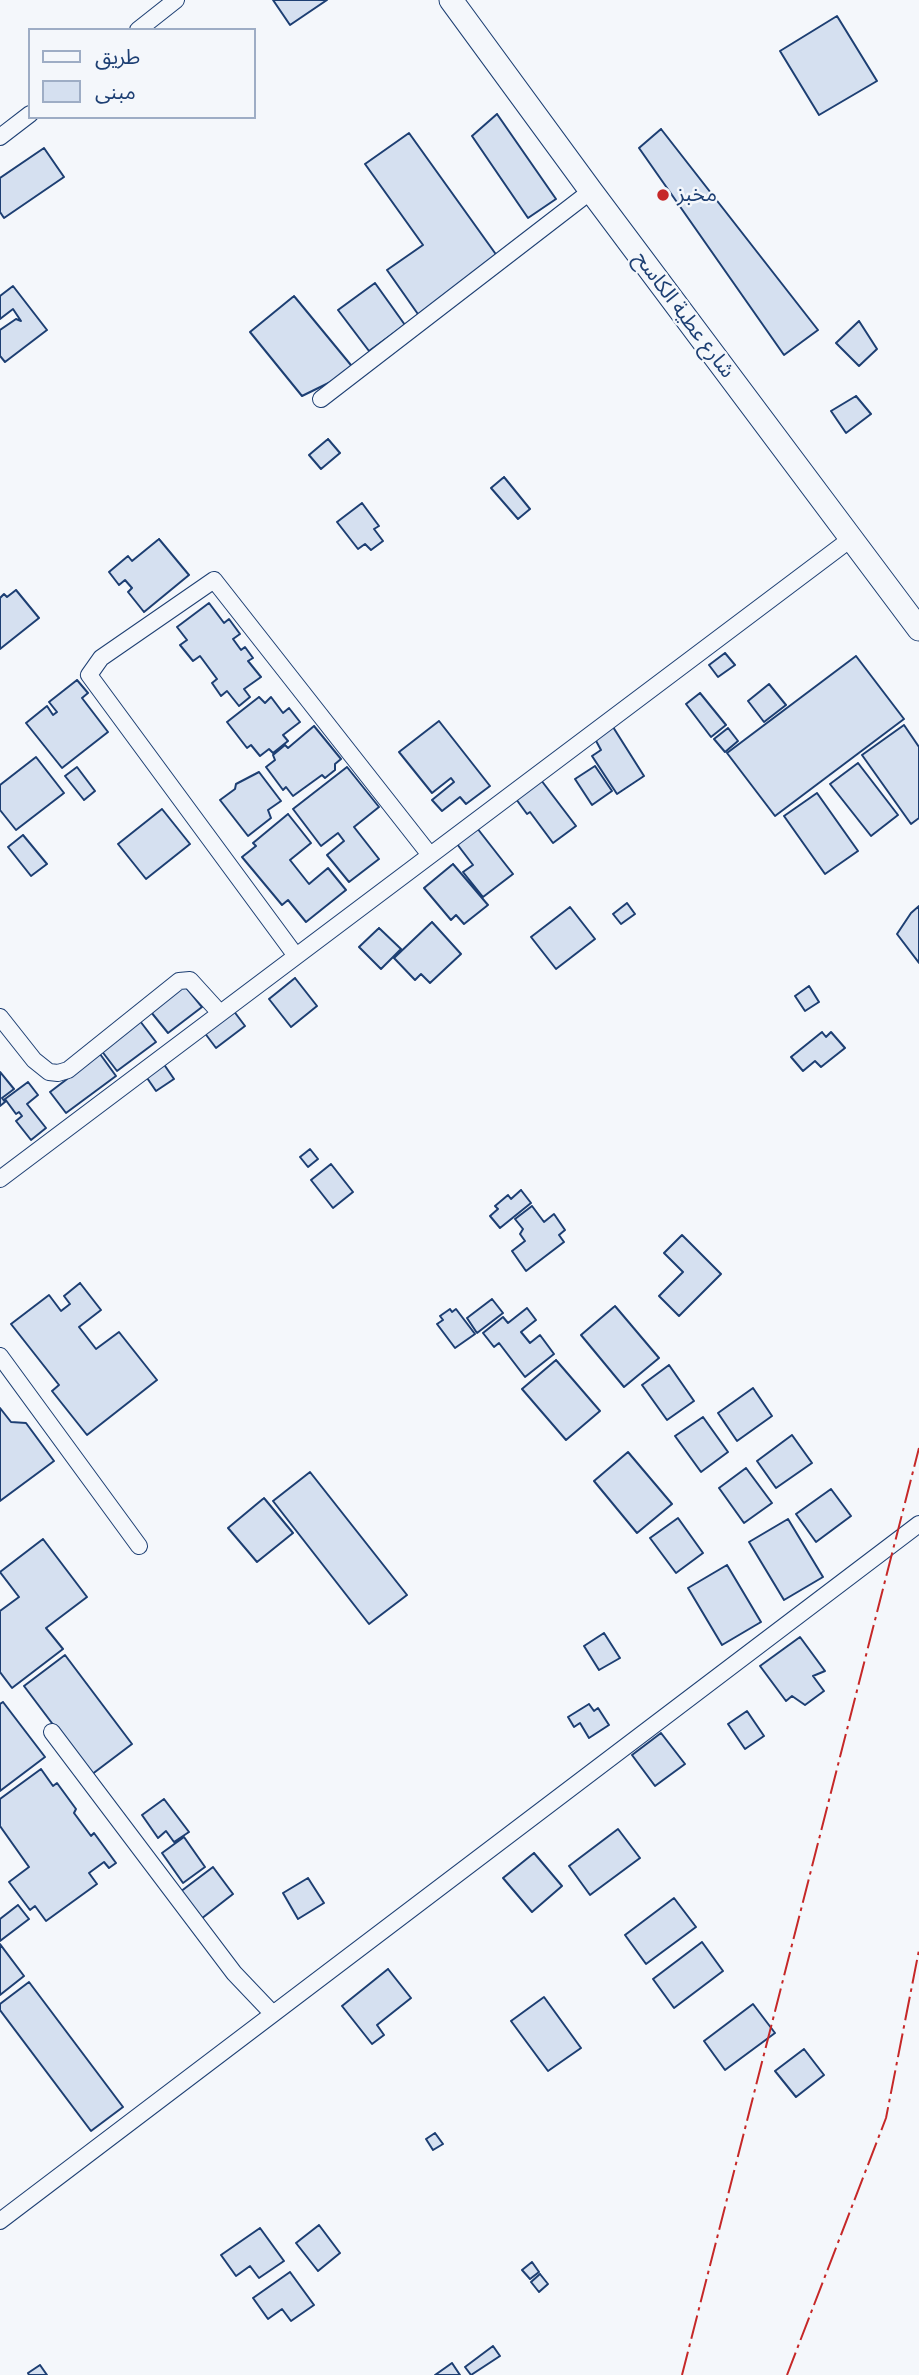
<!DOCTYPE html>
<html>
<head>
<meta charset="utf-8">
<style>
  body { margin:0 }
  #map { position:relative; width:919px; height:2375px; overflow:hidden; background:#f4f7fb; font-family:"IBM Plex Sans","Noto Sans Arabic",sans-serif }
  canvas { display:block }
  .legend { position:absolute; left:28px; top:28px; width:228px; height:91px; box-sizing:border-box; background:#f4f7fb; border:2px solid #9eadc5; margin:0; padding:9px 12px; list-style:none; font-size:21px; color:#1d3f73 }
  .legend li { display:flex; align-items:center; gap:14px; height:35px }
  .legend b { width:35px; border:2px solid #9eadc5 }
</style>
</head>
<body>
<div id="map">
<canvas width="919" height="2375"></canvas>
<ul class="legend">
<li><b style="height:9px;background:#f4f7fb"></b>طريق</li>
<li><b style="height:19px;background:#d5e0f0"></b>مبنى</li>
</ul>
</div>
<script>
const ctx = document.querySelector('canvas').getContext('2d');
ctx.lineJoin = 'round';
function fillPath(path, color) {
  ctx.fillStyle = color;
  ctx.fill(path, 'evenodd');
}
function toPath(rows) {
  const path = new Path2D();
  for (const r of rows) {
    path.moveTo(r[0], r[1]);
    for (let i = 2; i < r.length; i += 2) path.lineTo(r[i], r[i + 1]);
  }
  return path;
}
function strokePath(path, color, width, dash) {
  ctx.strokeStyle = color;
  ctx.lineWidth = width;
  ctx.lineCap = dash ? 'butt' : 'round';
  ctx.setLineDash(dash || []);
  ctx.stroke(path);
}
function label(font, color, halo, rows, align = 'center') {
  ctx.font = font + ' "IBM Plex Sans","Noto Sans Arabic",sans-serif';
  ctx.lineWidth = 5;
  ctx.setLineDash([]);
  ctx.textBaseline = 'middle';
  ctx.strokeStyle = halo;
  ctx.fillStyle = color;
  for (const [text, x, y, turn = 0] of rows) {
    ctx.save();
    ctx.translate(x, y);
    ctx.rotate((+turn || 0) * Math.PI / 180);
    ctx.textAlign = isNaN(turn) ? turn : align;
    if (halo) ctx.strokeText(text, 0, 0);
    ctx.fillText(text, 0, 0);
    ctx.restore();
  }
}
const building = toPath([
  [273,0,327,0,290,25,273,0],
  [837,16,877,81,819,115,780,51,837,16],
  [497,114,556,199,528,218,472,136,497,114],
  [661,129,818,330,784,355,639,148,661,129],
  [409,133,500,260,420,317,387,270,423,245,365,164,409,133],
  [44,148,64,177,4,218,0,212,0,178,44,148],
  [375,283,405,325,369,351,338,310,375,283],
  [13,286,47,330,5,362,0,356,0,330,16,319,21,321,13,309,0,319,0,296,13,286],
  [294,296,355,370,302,396,250,332,294,296],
  [859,321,877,349,859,366,836,343,859,321],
  [856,396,871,414,846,433,831,411,856,396],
  [328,439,340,453,321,469,309,455,328,439],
  [504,477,530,509,518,519,491,488,504,477],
  [362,503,379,526,374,529,383,541,371,550,365,544,358,549,337,522,362,503],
  [159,539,189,575,144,612,128,592,132,588,125,580,119,585,109,572,128,556,132,561,159,539],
  [16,590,39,618,0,649,0,598,4,594,7,597,16,590],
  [209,603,224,623,229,619,240,634,233,639,241,650,245,647,253,658,248,661,261,677,244,689,250,697,239,706,227,691,221,696,212,683,217,679,200,656,193,661,180,645,187,640,177,627,209,603],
  [725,653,735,665,718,677,709,665,725,653],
  [856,656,904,719,775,816,727,753,856,656],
  [77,680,88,693,82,698,108,732,62,768,26,723,47,706,53,715,57,712,49,702,77,680],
  [769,684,786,705,764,722,748,701,769,684],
  [700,693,726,725,711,737,686,704,700,693],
  [259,697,265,703,271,697,283,713,289,708,300,722,283,735,288,741,273,753,269,749,260,756,251,745,247,748,227,722,259,697],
  [439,721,490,786,466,804,460,797,442,811,432,800,454,782,451,778,432,793,399,752,439,721],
  [904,725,919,747,919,818,911,824,862,755,904,725],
  [314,726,341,759,335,764,335,770,325,778,322,775,293,796,286,787,283,790,266,767,275,760,273,755,285,745,288,748,314,726],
  [613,727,644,776,617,794,592,756,601,750,595,739,613,727],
  [728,728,738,741,725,752,714,739,728,728],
  [36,757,64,793,16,830,0,810,0,785,36,757],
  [858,763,898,815,871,836,830,784,858,763],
  [595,766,612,791,592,805,575,779,595,766],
  [77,767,95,791,84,800,65,776,77,767],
  [347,767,379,807,354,827,379,859,349,882,327,855,344,841,338,833,321,846,293,809,347,767],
  [259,772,281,801,268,810,271,818,248,836,220,800,235,789,236,784,259,772],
  [541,780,576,826,553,843,530,812,527,814,516,799,541,780],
  [817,793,858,851,825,874,784,816,817,793],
  [162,809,190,844,146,879,118,844,162,809],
  [288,814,311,843,290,860,309,884,328,868,346,890,306,922,288,900,282,905,242,857,256,846,253,843,288,814],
  [477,828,513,874,483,897,463,872,473,865,457,844,477,828],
  [23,835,47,864,31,876,8,847,23,835],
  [453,864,488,905,464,924,456,915,451,920,424,888,453,864],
  [627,903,635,914,621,924,613,914,627,903],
  [919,906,919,963,897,934,911,913,919,906],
  [570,907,595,939,556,969,531,937,570,907],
  [432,922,461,954,430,983,421,974,415,980,394,958,432,922],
  [379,928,401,949,381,969,359,947,379,928],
  [295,978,317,1006,291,1027,269,999,295,978],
  [184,985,202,1007,168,1033,151,1012,184,985],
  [809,986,819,1002,805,1011,795,996,809,986],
  [233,1010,245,1026,216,1048,204,1032,233,1010],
  [140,1021,156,1042,117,1071,101,1050,140,1021],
  [822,1032,826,1037,831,1032,845,1048,821,1067,815,1061,803,1071,791,1057,822,1032],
  [100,1054,116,1076,66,1113,50,1092,100,1054],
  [163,1063,174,1079,156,1091,145,1075,163,1063],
  [0,1072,14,1089,2,1098,5,1102,0,1106,0,1072],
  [28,1082,38,1095,27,1104,46,1128,31,1140,16,1121,22,1116,19,1112,16,1114,5,1099,28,1082],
  [310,1149,318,1159,308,1167,300,1157,310,1149],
  [331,1164,353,1192,333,1208,311,1180,331,1164],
  [521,1190,531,1203,500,1228,490,1216,498,1209,495,1206,508,1195,511,1199,521,1190],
  [532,1206,544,1222,554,1214,565,1230,559,1235,564,1242,526,1271,512,1251,525,1241,520,1234,523,1229,515,1219,532,1206],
  [682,1235,721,1274,679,1316,659,1296,683,1272,664,1253,682,1235],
  [80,1283,101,1310,79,1327,96,1349,119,1332,157,1380,87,1435,52,1391,59,1385,11,1324,49,1295,61,1311,70,1304,64,1296,80,1283],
  [492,1299,503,1313,477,1333,467,1318,492,1299],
  [615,1306,659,1358,624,1387,581,1335,615,1306],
  [527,1308,536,1320,521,1332,530,1343,540,1335,554,1354,525,1377,499,1343,494,1347,483,1333,503,1317,508,1323,527,1308],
  [450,1309,452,1312,456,1309,475,1334,455,1348,437,1324,443,1320,440,1316,450,1309],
  [556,1360,600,1411,566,1440,522,1389,556,1360],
  [669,1365,694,1401,667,1420,642,1385,669,1365],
  [753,1388,772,1416,737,1441,718,1413,753,1388],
  [0,1408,11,1422,26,1423,54,1461,0,1501,0,1408],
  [703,1417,728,1452,701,1472,675,1436,703,1417],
  [792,1435,812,1463,776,1488,757,1461,792,1435],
  [628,1452,672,1504,637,1533,594,1481,628,1452],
  [746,1468,772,1503,744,1523,719,1488,746,1468],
  [310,1472,407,1595,369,1624,273,1501,310,1472],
  [831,1489,851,1516,816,1542,796,1514,831,1489],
  [264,1498,293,1533,257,1562,228,1528,264,1498],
  [678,1518,703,1553,676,1573,650,1538,678,1518],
  [788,1519,823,1577,784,1600,749,1542,788,1519],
  [43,1539,87,1597,46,1628,63,1649,12,1688,0,1672,0,1611,19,1597,0,1572,43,1539],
  [727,1565,761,1622,722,1645,688,1588,727,1565],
  [604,1633,620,1658,599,1670,584,1646,604,1633],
  [800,1637,825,1671,813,1676,824,1691,805,1705,792,1696,786,1701,760,1666,800,1637],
  [65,1655,132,1744,91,1775,24,1686,65,1655],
  [3,1702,45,1757,0,1791,0,1704,3,1702],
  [589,1704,594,1711,598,1708,609,1725,589,1738,580,1723,574,1727,568,1717,589,1704],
  [747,1711,764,1736,745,1749,728,1724,747,1711],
  [661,1733,685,1764,655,1786,632,1755,661,1733],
  [41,1769,53,1786,57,1783,76,1809,74,1813,91,1836,94,1833,116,1863,109,1868,104,1862,89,1873,97,1884,46,1921,35,1906,30,1910,9,1882,29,1867,0,1826,0,1799,41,1769],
  [164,1799,189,1832,174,1842,166,1831,158,1838,142,1815,164,1799],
  [618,1829,640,1858,590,1895,569,1866,618,1829],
  [184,1837,205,1867,183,1883,162,1853,184,1837],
  [534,1853,562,1886,532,1912,503,1878,534,1853],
  [213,1867,233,1894,201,1919,180,1892,213,1867],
  [308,1878,324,1903,298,1919,283,1893,308,1878],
  [674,1898,696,1927,646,1964,625,1935,674,1898],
  [18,1905,29,1919,0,1941,0,1919,18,1905],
  [702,1942,723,1971,674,2008,653,1979,702,1942],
  [0,1944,24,1976,0,1995,0,1944],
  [388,1969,411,1998,377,2025,384,2035,372,2044,342,2006,388,1969],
  [29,1982,123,2107,91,2131,0,2010,0,2004,29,1982],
  [544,1997,581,2048,548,2071,511,2021,544,1997],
  [753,2004,775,2033,725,2070,704,2041,753,2004],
  [804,2049,824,2075,796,2097,775,2071,804,2049],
  [435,2133,443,2144,433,2150,426,2139,435,2133],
  [319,2225,340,2253,318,2271,296,2243,319,2225],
  [260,2228,284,2261,259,2278,250,2266,236,2276,221,2255,260,2228],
  [532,2262,539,2272,530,2279,522,2270,532,2262],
  [290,2272,314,2305,291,2321,282,2309,268,2319,253,2298,290,2272],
  [540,2274,548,2284,539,2292,531,2282,540,2274],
  [493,2346,500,2356,471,2375,465,2367,493,2346],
  [452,2363,460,2375,435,2375,452,2363],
  [40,2365,47,2375,29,2375,28,2373,40,2365]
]);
fillPath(building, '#d5e0f0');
strokePath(building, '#1d3f73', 2);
const street = toPath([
  [138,30,176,0],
  [0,137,30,114],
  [321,399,591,191],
  [296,956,89,675,101,658,214,580,430,855],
  [0,1017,34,1060,49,1072,58,1073,68,1070,179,981,190,980,220,1013],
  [0,1179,852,538],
  [0,1356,139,1546],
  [52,1732,234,1973,273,2014],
  [0,2221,919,1524]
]);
const secondary = toPath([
  [451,0,591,191,919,629]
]);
strokePath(street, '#1d3f73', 18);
strokePath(secondary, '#1d3f73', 25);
strokePath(street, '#f4f7fb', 16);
strokePath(secondary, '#f4f7fb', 23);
strokePath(toPath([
  [682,2375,919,1448],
  [787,2375,886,2118,919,1950]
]), '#c62828', 2, [24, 5, 3.5, 5]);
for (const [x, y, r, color] of [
  [663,195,7,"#c62828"]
]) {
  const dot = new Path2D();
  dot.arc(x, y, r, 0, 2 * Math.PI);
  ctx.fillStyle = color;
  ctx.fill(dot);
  strokePath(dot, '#f4f7fb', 2.5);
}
label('21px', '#1d3f73', '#f4f7fb', [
  ["مخبز",677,195]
], 'left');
label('21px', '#1d3f73', '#f4f7fb', [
  ["شارع عطية الكاسح",684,315,53]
]);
</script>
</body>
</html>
